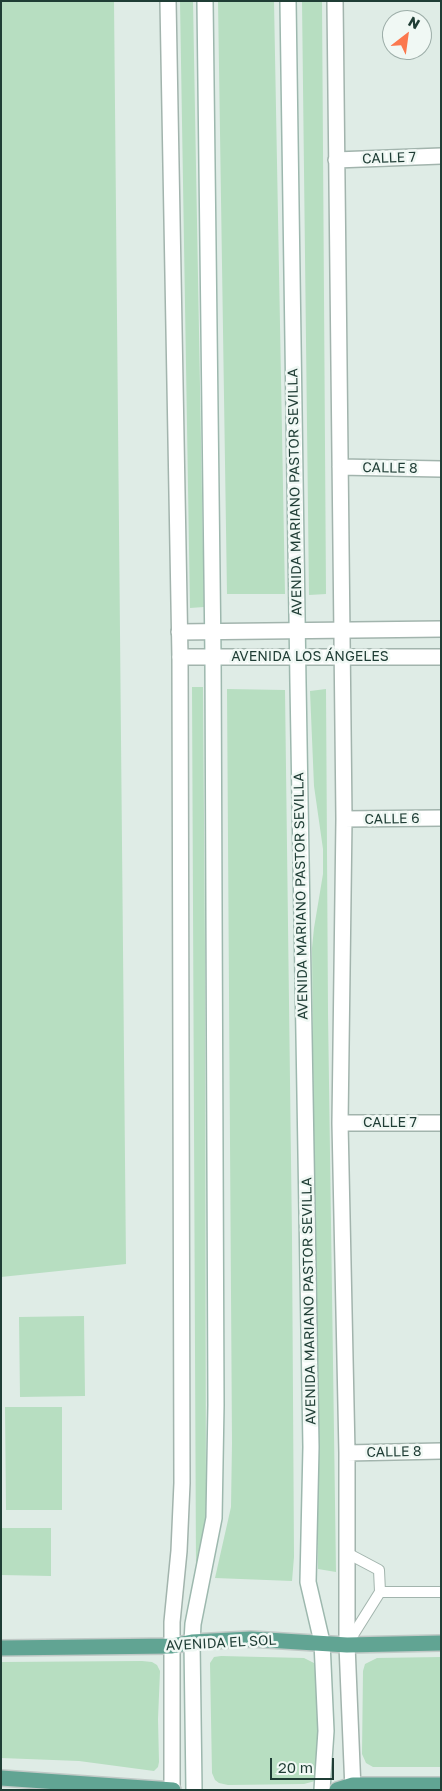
<!DOCTYPE html>
<html>
<head>
<meta charset="utf-8">
<style>
  body { margin:0 }
  #map { position:relative; width:442px; height:1791px; overflow:hidden; background:#dfece6; font-family:"Golos Text",sans-serif }
  canvas { display:block }
  .frame { position:absolute; inset:0; border:2px solid #1f3d35; pointer-events:none }
  .north { position:absolute; left:382px; top:10px; width:50px; height:50px; box-sizing:border-box; background:#f0f8f4; border:1px solid #9cada8; border-radius:50%; rotate:30deg; font-size:14px; font-weight:700; line-height:20px; text-align:center; color:#1f3d35 }
  .north::after { content:''; display:block; margin:auto; width:18px; height:22px; background:#fb784e; clip-path:polygon(50% 0,100% 100%,50% 72%,0 100%) }
  .scale { position:absolute; left:270px; top:1758px; width:64px; height:22px; box-sizing:border-box; border:2px solid #1f3d35; border-top:0; padding-left:6px; font-size:15px; line-height:18px; white-space:nowrap; color:#1f3d35; -webkit-text-stroke:4px #f0f8f4; paint-order:stroke }
</style>
</head>
<body>
<div id="map">
<canvas width="442" height="1791"></canvas>
<div class="frame"></div>
<div class="north">N</div>
<div class="scale">20 m</div>
</div>
<script>
const ctx = document.querySelector('canvas').getContext('2d');
ctx.lineJoin = 'round';
function fillPath(path, color) {
  ctx.fillStyle = color;
  ctx.fill(path, 'evenodd');
}
function toPath(rows) {
  const path = new Path2D();
  for (const r of rows) {
    path.moveTo(r[0], r[1]);
    for (let i = 2; i < r.length; i += 2) path.lineTo(r[i], r[i + 1]);
  }
  return path;
}
function strokePath(path, color, width, dash) {
  ctx.strokeStyle = color;
  ctx.lineWidth = width;
  ctx.lineCap = dash ? 'butt' : 'round';
  ctx.setLineDash(dash || []);
  ctx.stroke(path);
}
function label(font, color, halo, rows, align = 'center') {
  ctx.font = font + ' "Golos Text",sans-serif';
  ctx.lineWidth = 5;
  ctx.setLineDash([]);
  ctx.textBaseline = 'middle';
  ctx.strokeStyle = halo;
  ctx.fillStyle = color;
  for (const [text, x, y, turn = 0] of rows) {
    ctx.save();
    ctx.translate(x, y);
    ctx.rotate((+turn || 0) * Math.PI / 180);
    ctx.textAlign = isNaN(turn) ? turn : align;
    if (halo) ctx.strokeText(text, 0, 0);
    ctx.fillText(text, 0, 0);
    ctx.restore();
  }
}
fillPath(toPath([
  [1,1,114,1,126,1264,1,1277],
  [180,1,193,1,204,607,190,608],
  [218,1,274,1,285,594,227,594],
  [302,1,322,1,326,594,309,595],
  [192,687,203,687,205,950,206,1526,196,1568],
  [227,689,285,690,292,1237,294,1557,292,1581,215,1578,231,1507,232,1443],
  [326,689,328,1013,336,1572,318,1569,312,948,314,928,323,874,323,849,314,786,310,691],
  [84,1316,85,1396,20,1397,19,1317],
  [5,1407,62,1407,62,1510,6,1510],
  [1,1528,51,1528,51,1576,1,1575],
  [221,1656,304,1658,314,1663,316,1667,318,1773,315,1781,304,1784,228,1785,219,1783,215,1780,212,1773,210,1663,214,1657],
  [441,1657,441,1767,373,1767,366,1763,362,1754,363,1671,365,1664,377,1658],
  [142,1661,152,1662,157,1665,160,1671,158,1719,159,1762,158,1767,154,1771,79,1761,1,1758,1,1662]
]), '#b7dec1');
const service = toPath([
  [347,1553,379,1570,380,1592],
  [348,1643,380,1592,441,1592]
]);
const minor = toPath([
  [168,1,180,657,182,1483,179,1551,172,1622,172,1790],
  [335,1,344,819,340,1123,347,1453,347,1645,353,1790],
  [336,160,441,156],
  [340,467,441,469],
  [344,819,441,818],
  [340,1123,441,1123],
  [347,1453,441,1451]
]);
const tertiary = toPath([
  [179,632,441,629],
  [180,657,441,657]
]);
const secondary = toPath([
  [288,1,298,683,311,1447,308,1582,322,1642,326,1731,322,1790],
  [194,1790,192,1642,193,1624,214,1518,216,1405,213,657,205,1]
]);
const primary = toPath([
  [1,1648,172,1646,192,1642,251,1639,347,1645,441,1643],
  [1,1778,173,1790],
  [337,1790,353,1785,441,1785]
]);
strokePath(service, '#a2b4ad', 12);
strokePath(minor, '#a2b4ad', 18);
strokePath(tertiary, '#a2b4ad', 18);
strokePath(secondary, '#9db8ae', 18);
strokePath(primary, '#c0c9c6', 18);
strokePath(service, '#fff', 10);
strokePath(minor, '#fff', 15);
strokePath(tertiary, '#fff', 15);
strokePath(secondary, '#fff', 15);
strokePath(primary, '#61a493', 15);
label('14px', '#1f3d35', '#f0f8f4', [
  ["CALLE 7",389,158,-2],
  ["CALLE 8",390,468,1],
  ["AVENIDA MARIANO PASTOR SEVILLA",295,492,-91],
  ["AVENIDA LOS ÁNGELES",310,657],
  ["CALLE 6",392,819,-1],
  ["AVENIDA MARIANO PASTOR SEVILLA",301,896,-91],
  ["CALLE 7",390,1123],
  ["AVENIDA MARIANO PASTOR SEVILLA",309,1301,-91],
  ["CALLE 8",394,1452,-1],
  ["AVENIDA EL SOL",221,1643,-3]
]);
</script>
</body>
</html>
